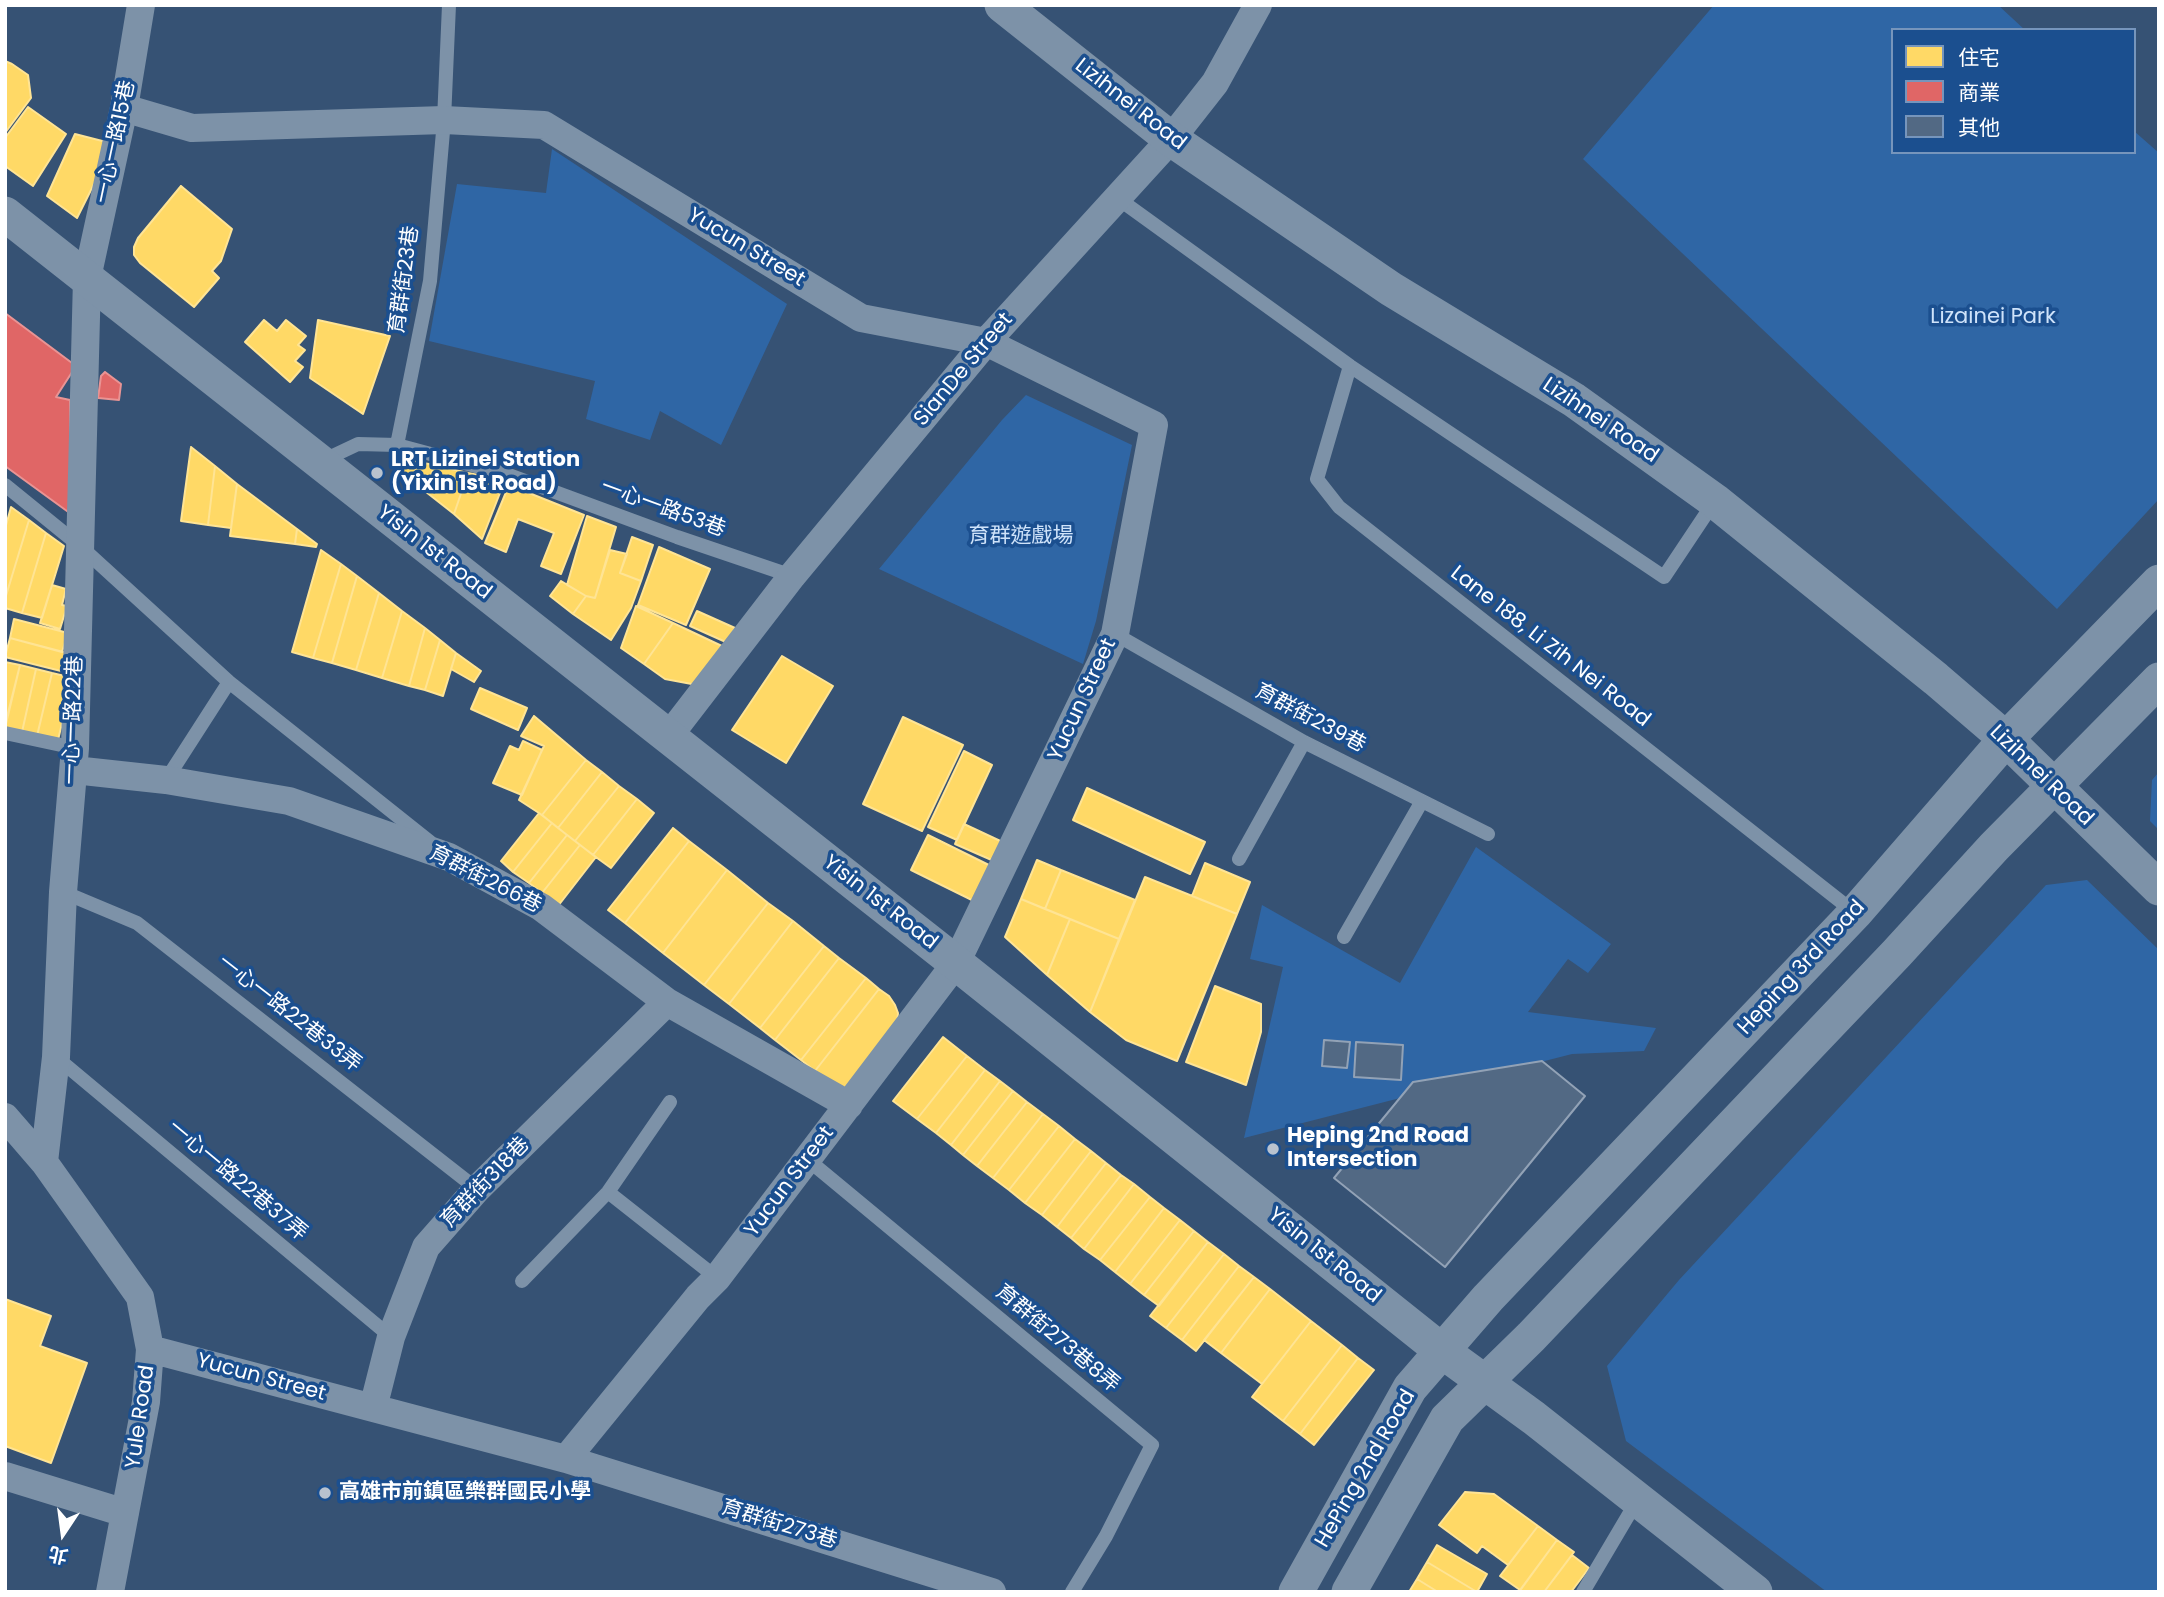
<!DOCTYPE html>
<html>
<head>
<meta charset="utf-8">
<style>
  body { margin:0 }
  #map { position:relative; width:2164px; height:1597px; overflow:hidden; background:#365274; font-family:Poppins,"Noto Sans TC",sans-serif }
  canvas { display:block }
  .frame { position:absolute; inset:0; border:7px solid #fff; pointer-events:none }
  .legend { position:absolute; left:1891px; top:28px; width:245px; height:126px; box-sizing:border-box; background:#1b4f8f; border:2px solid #7695bc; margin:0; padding:9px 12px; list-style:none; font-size:21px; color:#fff }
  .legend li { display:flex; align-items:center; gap:14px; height:35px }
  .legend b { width:35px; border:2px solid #7695bc }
  .north { position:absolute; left:28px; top:1499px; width:70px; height:70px; -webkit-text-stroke:5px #1b4f8f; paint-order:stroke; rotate:193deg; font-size:19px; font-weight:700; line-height:28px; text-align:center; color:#fff }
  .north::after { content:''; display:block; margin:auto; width:24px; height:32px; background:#fff; clip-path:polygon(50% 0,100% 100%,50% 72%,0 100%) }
</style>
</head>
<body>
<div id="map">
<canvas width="2164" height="1597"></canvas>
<div class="frame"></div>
<ul class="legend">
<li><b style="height:19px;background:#ffd966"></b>住宅</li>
<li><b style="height:19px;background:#e06666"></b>商業</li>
<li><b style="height:19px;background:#526984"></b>其他</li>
</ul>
<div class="north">北</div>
</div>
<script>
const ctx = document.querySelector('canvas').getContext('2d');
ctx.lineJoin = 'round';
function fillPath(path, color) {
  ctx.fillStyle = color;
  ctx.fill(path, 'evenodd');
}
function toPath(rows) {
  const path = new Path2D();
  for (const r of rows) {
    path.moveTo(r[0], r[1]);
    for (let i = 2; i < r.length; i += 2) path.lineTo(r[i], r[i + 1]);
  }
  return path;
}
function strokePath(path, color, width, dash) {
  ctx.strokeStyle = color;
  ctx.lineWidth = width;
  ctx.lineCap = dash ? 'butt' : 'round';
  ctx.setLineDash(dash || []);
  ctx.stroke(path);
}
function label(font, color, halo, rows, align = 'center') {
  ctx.font = font + ' Poppins,"Noto Sans TC",sans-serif';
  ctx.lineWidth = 7;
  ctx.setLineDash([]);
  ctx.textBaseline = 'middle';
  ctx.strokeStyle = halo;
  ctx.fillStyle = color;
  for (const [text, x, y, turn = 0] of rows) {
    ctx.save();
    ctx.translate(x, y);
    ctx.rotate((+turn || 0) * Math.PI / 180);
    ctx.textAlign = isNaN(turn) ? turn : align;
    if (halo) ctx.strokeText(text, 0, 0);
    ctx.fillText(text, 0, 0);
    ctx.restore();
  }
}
fillPath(toPath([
  [1714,5,1998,5,2025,30,1893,30,1893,152,2134,152,2134,131,2159,153,2159,499,2057,609,1583,159],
  [552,149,787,304,721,445,660,411,650,440,586,419,595,381,429,341,457,184,546,193],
  [1026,395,1132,445,1096,621,1083,664,879,569,1002,420],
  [2159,772,2159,830,2150,821,2152,780],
  [1476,847,1611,944,1588,973,1568,959,1528,1012,1656,1028,1644,1051,1572,1054,1244,1138,1283,967,1250,959,1262,905,1400,983],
  [2087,880,2159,950,2159,1592,1827,1592,1626,1441,1607,1366,1679,1280,2046,885]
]), '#2f66a5');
const homes = toPath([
  [5,61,12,64,28,75,31,98,5,133,5,61],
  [28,107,66,134,33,186,5,166,5,138,28,107],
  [75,134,114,144,77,218,47,196,75,134],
  [181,186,232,229,221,261,212,271,219,278,194,307,140,263,134,255,134,247,138,238,181,186],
  [264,320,277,331,286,320,306,336,298,345,305,350,295,361,303,367,290,382,245,342,264,320],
  [318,320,390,336,363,414,310,378,318,320],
  [191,447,215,466,208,525,181,521,191,447],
  [394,455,418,462,412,479,391,464,394,455],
  [418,462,434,465,426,492,412,479,418,462],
  [434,465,468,473,454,514,426,492,434,465],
  [215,466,237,484,231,528,208,525,215,466],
  [468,473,505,480,482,539,454,514,468,473],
  [237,484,297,529,295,544,230,536,237,484],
  [509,485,584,515,561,574,541,566,554,533,518,519,506,552,485,543,509,485],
  [11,507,29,520,5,599,5,529,11,507],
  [587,516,616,527,595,598,586,596,567,585,587,516],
  [29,520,46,533,22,613,5,608,5,599,29,520],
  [297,529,317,544,316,547,295,544,297,529],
  [46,533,64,546,42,618,22,613,46,533],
  [632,537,653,545,641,581,620,573,632,537],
  [659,547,710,569,686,625,638,605,659,547],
  [321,550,341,564,313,658,292,652,321,550],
  [610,550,627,554,620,573,641,581,631,608,611,640,573,614,586,596,595,598,610,550],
  [341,564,357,576,332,663,313,658,341,564],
  [357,576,379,593,356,670,332,663,357,576],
  [561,581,586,596,573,614,550,596,561,581],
  [52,585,66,589,62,605,67,606,60,629,40,623,52,585],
  [379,593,402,611,382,678,356,670,379,593],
  [636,606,673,623,644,664,621,648,636,606],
  [402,611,425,628,409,686,382,678,402,611],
  [697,611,735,628,728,643,690,626,697,611],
  [14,619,68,633,62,652,10,638,14,619],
  [673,623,724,647,697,685,665,679,644,664,673,623],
  [425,628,440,640,425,690,409,686,425,628],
  [10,638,71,654,65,672,5,657,10,638],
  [440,640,456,653,443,696,425,690,440,640],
  [456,653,481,671,474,682,451,669,456,653],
  [782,656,833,686,786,763,732,730,782,656],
  [5,662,20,665,5,725,5,662],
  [20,665,36,669,22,732,5,728,20,665],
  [36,669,52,673,37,736,22,732,36,669],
  [52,673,73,678,58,740,37,736,52,673],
  [480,688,527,708,518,730,471,709,480,688],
  [534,716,586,760,542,815,519,800,544,746,521,736,534,716],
  [903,717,963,745,922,831,863,804,903,717],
  [523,741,542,750,522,795,493,783,510,746,519,750,523,741],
  [964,751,992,765,957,840,928,827,964,751],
  [586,760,602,772,558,828,542,815,586,760],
  [602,772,619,786,575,841,558,828,602,772],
  [619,786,637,799,593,855,575,841,619,786],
  [1087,788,1205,842,1190,874,1073,820,1087,788],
  [637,799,654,813,611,868,593,855,637,799],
  [539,813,552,823,513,872,501,861,539,813],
  [552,823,567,835,529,883,513,872,552,823],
  [964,824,1011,846,1003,865,955,844,964,824],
  [673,828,689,841,625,923,608,910,673,828],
  [567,835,580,845,542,893,529,883,567,835],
  [928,835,999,870,982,905,911,870,928,835],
  [689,841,727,870,663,953,625,923,689,841],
  [580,845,596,857,558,906,542,893,580,845],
  [1037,860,1061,870,1045,909,1021,899,1037,860],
  [1205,863,1250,882,1237,914,1192,896,1205,863],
  [727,870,768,903,704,985,663,953,727,870],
  [1061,870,1135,900,1119,939,1045,909,1061,870],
  [1145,877,1237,914,1177,1061,1126,1040,1090,1012,1145,877],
  [1021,899,1070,919,1047,975,1005,937,1021,899],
  [768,903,793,921,729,1004,704,985,768,903],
  [1070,919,1119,939,1090,1012,1047,975,1070,919],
  [793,921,824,946,760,1028,729,1004,793,921],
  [824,946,839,958,775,1040,760,1028,824,946],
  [839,958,866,978,801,1060,775,1040,839,958],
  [866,978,879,989,815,1071,801,1060,866,978],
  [1215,986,1261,1004,1261,1032,1246,1085,1186,1062,1215,986],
  [879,989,889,996,895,1005,898,1013,897,1024,849,1088,835,1087,815,1071,879,989],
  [943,1037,967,1056,917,1119,893,1101,943,1037],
  [967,1056,985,1070,936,1133,917,1119,967,1056],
  [985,1070,1000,1081,951,1145,936,1133,985,1070],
  [1000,1081,1013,1091,963,1155,951,1145,1000,1081],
  [1013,1091,1027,1102,977,1166,963,1155,1013,1091],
  [1027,1102,1043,1114,993,1178,977,1166,1027,1102],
  [1043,1114,1059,1126,1009,1190,993,1178,1043,1114],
  [1059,1126,1075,1139,1025,1203,1009,1190,1059,1126],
  [1075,1139,1091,1151,1042,1215,1025,1203,1075,1139],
  [1091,1151,1106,1163,1057,1227,1042,1215,1091,1151],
  [1106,1163,1121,1175,1071,1238,1057,1227,1106,1163],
  [1121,1175,1134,1184,1084,1249,1071,1238,1121,1175],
  [1134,1184,1150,1197,1100,1260,1084,1249,1134,1184],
  [1150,1197,1164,1208,1115,1272,1100,1260,1150,1197],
  [1164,1208,1180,1220,1130,1284,1115,1272,1164,1208],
  [1180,1220,1194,1231,1144,1295,1130,1284,1180,1220],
  [1194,1231,1208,1242,1159,1306,1144,1295,1194,1231],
  [1208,1242,1224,1254,1166,1328,1150,1316,1208,1242],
  [1224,1254,1239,1266,1182,1340,1166,1328,1224,1254],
  [1239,1266,1254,1277,1196,1351,1182,1340,1239,1266],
  [1254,1277,1270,1289,1221,1353,1204,1340,1254,1277],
  [1270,1289,1311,1321,1262,1384,1221,1353,1270,1289],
  [5,1299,51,1316,40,1346,87,1363,51,1463,5,1446,5,1299],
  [1311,1321,1342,1345,1283,1421,1252,1397,1311,1321],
  [1342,1345,1358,1358,1300,1434,1283,1421,1342,1345],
  [1358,1358,1374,1370,1314,1445,1300,1434,1358,1358],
  [1465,1492,1494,1494,1538,1526,1508,1565,1482,1546,1477,1553,1439,1525,1465,1492],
  [1538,1526,1557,1540,1520,1590,1500,1576,1538,1526],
  [1557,1540,1574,1552,1544,1592,1519,1592,1557,1540],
  [1437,1545,1487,1574,1477,1592,1427,1562,1437,1545],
  [1572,1555,1589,1568,1571,1592,1544,1592,1572,1555],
  [1427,1562,1477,1592,1438,1592,1417,1579,1427,1562],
  [1417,1579,1438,1592,1409,1592,1417,1579]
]);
fillPath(homes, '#ffd966');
strokePath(homes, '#ffe494', 2);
const shops = toPath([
  [5,313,76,366,56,397,70,400,71,514,5,466,5,313],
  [105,372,121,384,119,400,98,398,101,376,105,372]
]);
fillPath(shops, '#e06666');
strokePath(shops, '#e99494', 2);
const building = toPath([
  [1324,1040,1350,1042,1347,1068,1322,1066,1324,1040],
  [1356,1042,1403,1045,1401,1080,1354,1077,1356,1042],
  [1542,1061,1585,1096,1445,1267,1334,1178,1413,1082,1542,1061]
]);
fillPath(building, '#526984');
strokePath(building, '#92a2b6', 2);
strokePath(toPath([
  [1116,197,1350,366,1664,577,1714,502],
  [1350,366,1317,479,1339,507,1854,912],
  [397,445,430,281,444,120,449,5],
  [322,461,358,444,397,445,509,475,677,537,792,576],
  [5,485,80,546,229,682,430,842],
  [1115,634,1304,742,1488,834],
  [5,733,75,748],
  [166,780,229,682],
  [1239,859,1304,742],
  [63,892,137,923,477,1189],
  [1344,937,1422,801],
  [56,1057,391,1337],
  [807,1159,1152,1445,1106,1536,1072,1592],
  [608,1192,717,1278],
  [522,1281,608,1192,670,1102],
  [1583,1592,1638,1499]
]), '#7d92a8', 14);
strokePath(toPath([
  [124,108,192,128,444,120,544,125,861,318,986,342,1154,425,1115,634,956,963,717,1278,698,1297,566,1459,150,1349],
  [668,737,792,576,986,342,1171,139,1215,83,1258,5],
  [74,770,166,780,289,801,449,857,541,907,667,1002,849,1105],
  [5,1117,44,1162,140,1297,150,1349,146,1402,110,1592],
  [44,1162,56,1057,63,892,75,748,87,278,124,108,141,5],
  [373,1408,391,1337,426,1247,477,1189,667,1002],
  [566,1459,992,1592],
  [5,1476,125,1513]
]), '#7d92a8', 28);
strokePath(toPath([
  [1002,5,1171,139,1391,289,1574,400,1715,501,1936,679,2006,739,2159,888],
  [5,214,956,963,1442,1351,1534,1418,1755,1592],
  [1296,1592,1410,1388,1442,1351,1488,1298,1855,913,2006,739,2159,582],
  [1349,1592,1447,1419,1531,1337,1897,953,1994,847,2159,680]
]), '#7d92a8', 35);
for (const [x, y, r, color] of [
  [377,473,7,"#b9c2ce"],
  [1273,1149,7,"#b9c2ce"],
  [325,1493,7,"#b9c2ce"]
]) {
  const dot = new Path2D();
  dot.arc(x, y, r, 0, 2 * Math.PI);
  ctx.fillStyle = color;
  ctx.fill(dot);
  strokePath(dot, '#1b4f8f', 2.5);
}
label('21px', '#fff', '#1b4f8f', [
  ["Lizihnei Road",1130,105,38],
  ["一心一路15巷",116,142,-78],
  ["Yucun Street",746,248,31],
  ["育群街23巷",405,280,-82],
  ["SianDe Street",964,370,-50],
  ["Lizihnei Road",1600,421,34],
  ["一心一路53巷",663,509,20],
  ["Yisin 1st Road",434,553,38],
  ["Lane 188, Li Zih Nei Road",1550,647,38],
  ["Yucun Street",1083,700,-65],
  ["育群街239巷",1310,719,28],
  ["一心一路22巷",74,720,-88],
  ["Lizihnei Road",2041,776,44],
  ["育群街266巷",485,880,27],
  ["Yisin 1st Road",880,903,38],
  ["Heping 3rd Road",1802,968,-47],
  ["一心一路22巷33弄",289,1014,38],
  ["一心一路22巷37弄",237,1181,40],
  ["Yucun Street",790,1182,-53],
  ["育群街318巷",486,1183,-46],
  ["Yisin 1st Road",1324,1256,39],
  ["育群街273巷8弄",1057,1339,40],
  ["Yucun Street",261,1378,15],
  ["Yule Road",141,1417,-82],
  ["HePing 2nd Road",1366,1469,-60],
  ["育群街273巷",779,1525,17]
]);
label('21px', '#cfe3fa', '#1b4f8f', [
  ["Lizainei Park",1993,318],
  ["育群遊戲場",1021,537]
]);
label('bold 21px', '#fff', '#1b4f8f', [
  ["LRT Lizinei Station",391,461],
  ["(Yixin 1st Road)",391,485],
  ["Heping 2nd Road",1287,1137],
  ["Intersection",1287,1161],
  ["高雄市前鎮區樂群國民小學",339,1493]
], 'left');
</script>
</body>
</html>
